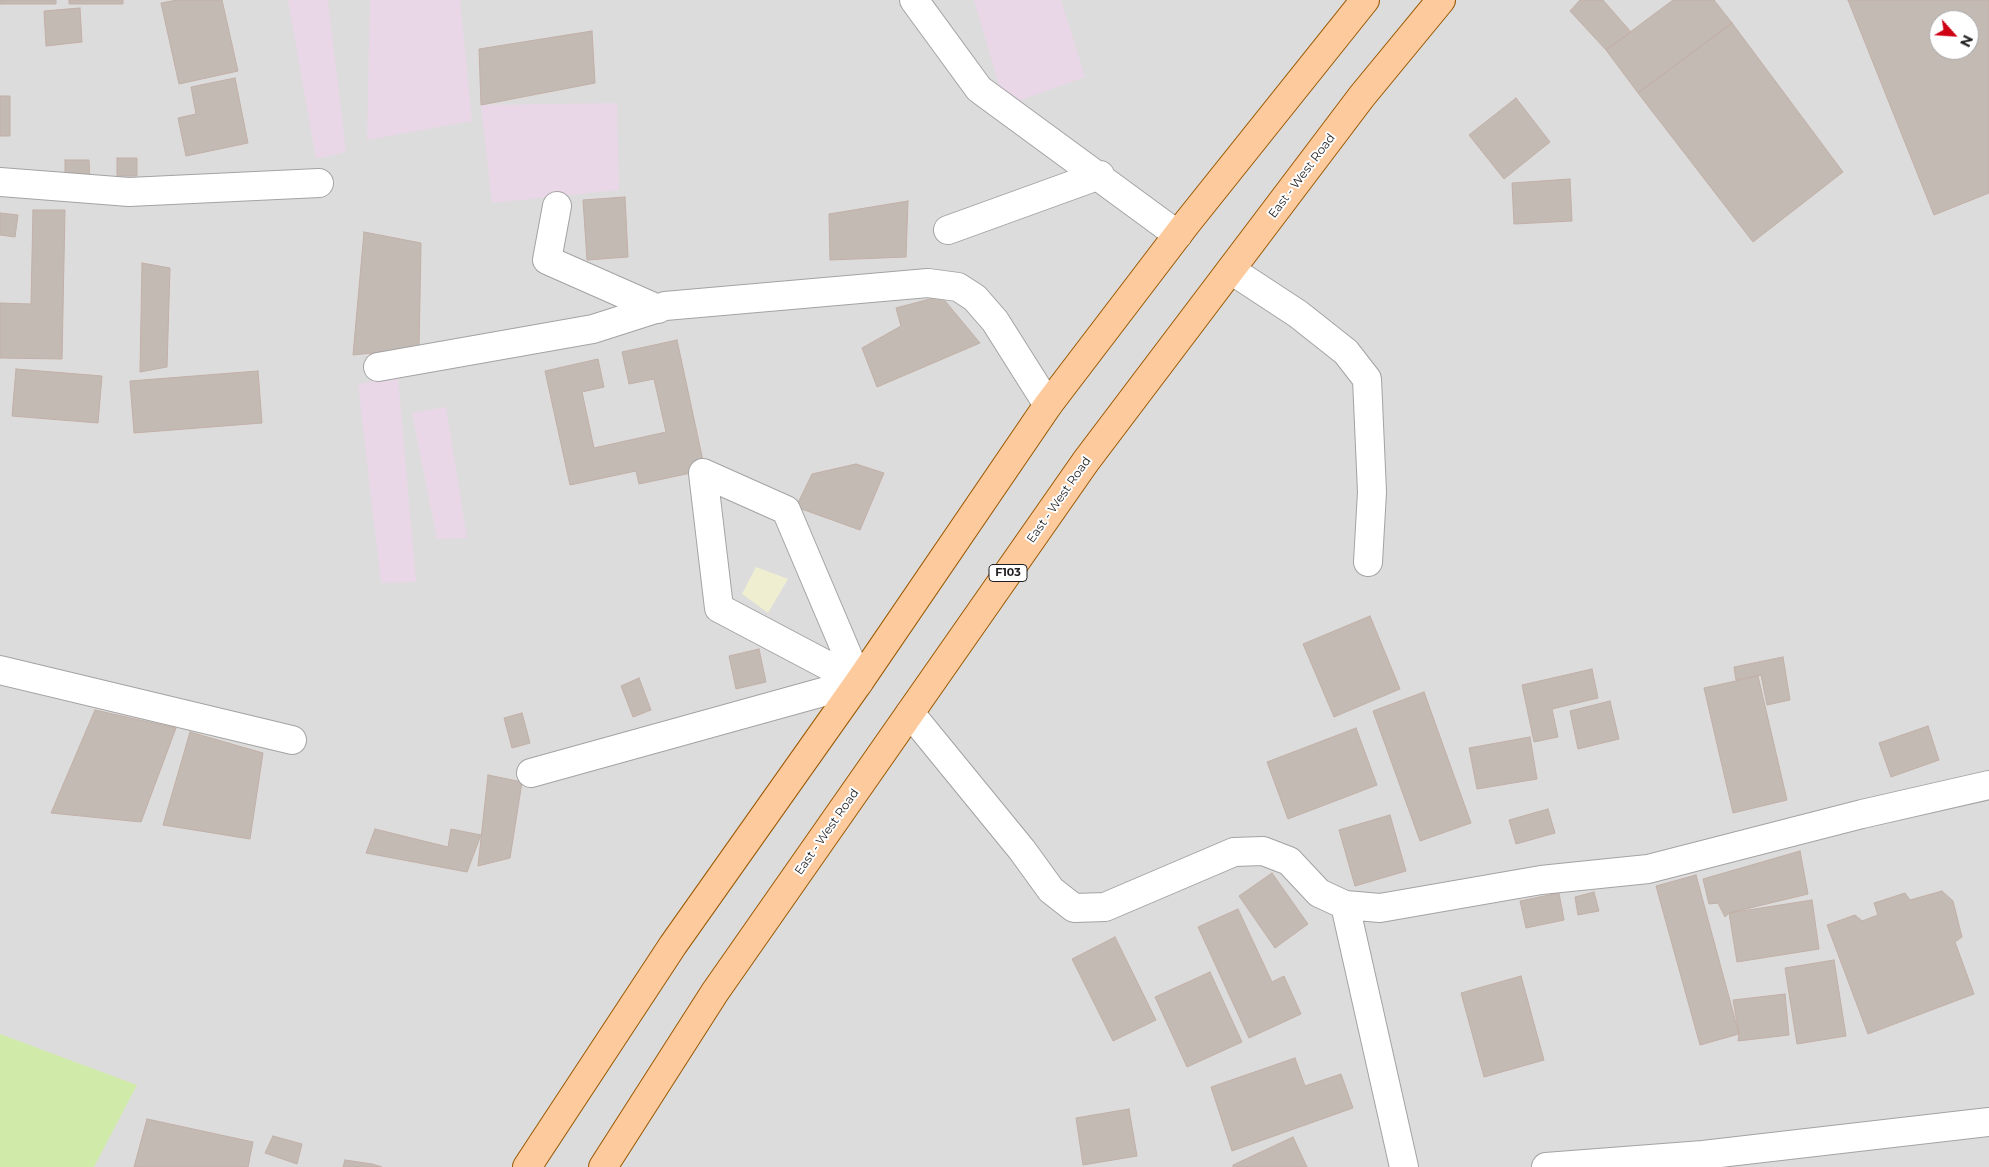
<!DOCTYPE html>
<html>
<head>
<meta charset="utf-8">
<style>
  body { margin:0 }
  #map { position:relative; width:1989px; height:1167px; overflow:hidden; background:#f0ebe5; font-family:Montserrat,sans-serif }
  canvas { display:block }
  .north { position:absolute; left:1929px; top:10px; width:50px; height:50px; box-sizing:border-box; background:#fff; border:1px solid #a5a5a5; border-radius:50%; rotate:116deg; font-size:14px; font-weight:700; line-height:20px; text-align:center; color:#1f1f1f }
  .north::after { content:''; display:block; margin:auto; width:18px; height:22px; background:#ce0014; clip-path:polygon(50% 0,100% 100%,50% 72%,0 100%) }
</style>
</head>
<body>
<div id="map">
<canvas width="1989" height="1167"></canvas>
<div class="north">N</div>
</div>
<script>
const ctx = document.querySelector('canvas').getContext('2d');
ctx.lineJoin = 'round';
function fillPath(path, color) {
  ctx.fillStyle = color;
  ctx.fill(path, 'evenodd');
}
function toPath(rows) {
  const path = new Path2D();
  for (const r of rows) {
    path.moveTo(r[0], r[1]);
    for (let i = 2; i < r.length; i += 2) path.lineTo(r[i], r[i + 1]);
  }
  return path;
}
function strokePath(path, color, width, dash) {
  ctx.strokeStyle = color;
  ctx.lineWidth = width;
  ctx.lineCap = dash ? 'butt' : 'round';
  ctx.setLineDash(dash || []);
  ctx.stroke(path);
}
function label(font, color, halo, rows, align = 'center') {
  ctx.font = font + ' Montserrat,sans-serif';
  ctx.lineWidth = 4;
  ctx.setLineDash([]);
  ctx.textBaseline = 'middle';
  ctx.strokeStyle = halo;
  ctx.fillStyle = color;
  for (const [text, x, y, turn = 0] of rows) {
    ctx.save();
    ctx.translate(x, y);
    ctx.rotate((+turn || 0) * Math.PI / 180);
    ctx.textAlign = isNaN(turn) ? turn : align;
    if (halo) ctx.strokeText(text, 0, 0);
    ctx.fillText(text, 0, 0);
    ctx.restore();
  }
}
fillPath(toPath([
  [0,0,1989,0,1989,1167,0,1167],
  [1939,20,1969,20,1969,50,1939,50]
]), '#dddcdc');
fillPath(toPath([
  [288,0,328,0,346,152,316,159],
  [370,0,460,0,472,121,367,140],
  [974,0,1061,0,1085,77,1005,106],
  [617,103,619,190,492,203,481,105],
  [398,377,416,582,381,583,358,384],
  [446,407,467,538,437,539,412,413]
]), '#e9d7e7');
fillPath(toPath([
  [756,567,788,579,768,613,742,594]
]), '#efeed0');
fillPath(toPath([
  [0,1034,137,1085,94,1167,0,1167]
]), '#d0eaaa');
const building = toPath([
  [0,0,56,0,56,4,0,4,0,0],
  [69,0,123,0,123,4,69,4,69,0],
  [177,0,222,0,238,71,179,84,161,3,177,0],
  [1580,0,1603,0,1631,32,1606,50,1570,11,1580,0],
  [1673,0,1714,0,1732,23,1638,93,1606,50,1673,0],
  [1848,0,1989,0,1989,193,1934,215,1848,0],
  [1939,20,1969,20,1969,50,1939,50,1939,20],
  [80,8,82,42,46,46,44,11,80,8],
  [1732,23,1843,172,1753,242,1638,93,1732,23],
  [592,31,595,83,481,105,479,49,592,31],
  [235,78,248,143,186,156,178,118,196,114,191,87,235,78],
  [0,96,10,96,10,136,0,136,0,96],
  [1516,98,1550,142,1504,179,1469,135,1516,98],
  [117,158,137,158,137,176,117,176,117,158],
  [65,160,89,160,90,180,65,180,65,160],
  [1570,179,1572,221,1514,224,1512,183,1570,179],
  [625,197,628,257,587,260,583,200,625,197],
  [908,201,906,257,830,260,829,214,908,201],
  [33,210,65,210,62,359,0,358,0,303,31,304,33,210],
  [0,213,18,215,15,237,0,235,0,213],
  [364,232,421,243,419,348,353,355,364,232],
  [142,263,170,268,167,367,140,372,142,263],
  [941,296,980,343,877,387,862,348,901,326,896,308,941,296],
  [677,340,705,470,639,484,636,471,570,485,545,371,598,359,604,387,582,392,594,448,666,432,654,379,629,384,622,352,677,340],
  [16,369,102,376,98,423,12,416,16,369],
  [258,371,262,423,134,433,130,381,258,371],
  [856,464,884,473,860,530,796,507,812,474,856,464],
  [1370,616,1400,689,1334,717,1303,644,1370,616],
  [759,649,766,682,736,689,729,656,759,649],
  [1783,657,1790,700,1767,705,1761,675,1736,680,1734,667,1783,657],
  [1592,669,1598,698,1552,709,1558,737,1534,742,1522,685,1592,669],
  [1758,676,1787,800,1733,813,1704,688,1758,676],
  [639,678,651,710,633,717,621,686,639,678],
  [1424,692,1471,823,1420,841,1373,711,1424,692],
  [1610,701,1619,739,1578,749,1570,711,1610,701],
  [95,710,176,728,141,822,51,813,95,710],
  [522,713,530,743,512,748,504,718,522,713],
  [1928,726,1939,760,1891,777,1879,743,1928,726],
  [1356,728,1377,785,1288,819,1267,762,1356,728],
  [190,732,263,753,250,839,163,825,190,732],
  [1530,737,1537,779,1477,789,1469,748,1530,737],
  [488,775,522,782,510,858,478,866,488,775],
  [1548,809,1555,833,1516,844,1509,820,1548,809],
  [1390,815,1406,871,1355,886,1339,830,1390,815],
  [375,829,448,847,451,829,481,835,467,872,366,853,375,829],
  [1800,851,1808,894,1729,913,1725,917,1718,903,1709,904,1703,879,1800,851],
  [1272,873,1308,924,1275,948,1239,896,1272,873],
  [1696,875,1739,1034,1700,1045,1656,886,1696,875],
  [1942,891,1953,901,1962,937,1955,942,1974,994,1868,1034,1827,925,1855,915,1862,921,1878,915,1874,903,1905,893,1910,900,1942,891],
  [1594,892,1599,911,1578,915,1575,897,1594,892],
  [1559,893,1564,920,1526,928,1520,901,1559,893],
  [1812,900,1819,949,1737,962,1729,913,1812,900],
  [1238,909,1272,982,1284,976,1301,1014,1249,1038,1198,927,1238,909],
  [1115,937,1156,1020,1113,1041,1072,959,1115,937],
  [1834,960,1846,1036,1797,1044,1785,968,1834,960],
  [1210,972,1242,1042,1187,1067,1155,997,1210,972],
  [1521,976,1544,1060,1484,1077,1461,993,1521,976],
  [1785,994,1789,1035,1738,1041,1739,1034,1733,1000,1785,994],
  [1295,1058,1305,1086,1341,1074,1353,1108,1232,1151,1211,1087,1295,1058],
  [1129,1109,1137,1156,1083,1165,1076,1118,1129,1109],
  [147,1119,253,1142,248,1167,134,1167,147,1119],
  [273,1136,302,1144,297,1164,265,1153,273,1136],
  [1293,1137,1307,1167,1233,1167,1233,1165,1293,1137],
  [345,1160,372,1164,382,1167,343,1167,345,1160]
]);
fillPath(building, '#c4bab4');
strokePath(building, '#c2b0a7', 1);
const minor = toPath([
  [914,0,979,89,1178,235],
  [0,182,129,192,319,183],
  [557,206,547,260,658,309],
  [948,230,1100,175],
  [1231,270,1298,314,1346,352,1367,379,1372,492,1368,562],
  [378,367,593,329,665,306,928,283,958,287,975,298,995,321,1048,405],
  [703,473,786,510,859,682,719,608,703,473],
  [0,670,292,740],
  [910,713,1022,850,1051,890,1074,908,1105,907,1234,852,1263,851,1289,861,1319,893,1345,905,1380,908,1541,880,1648,869,1862,814,1989,785],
  [531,773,859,682],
  [1345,905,1404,1167],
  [1546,1167,1703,1155,1989,1122]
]);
const major = toPath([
  [527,1167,673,945,859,682,1048,405,1186,224,1365,0],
  [603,1167,715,992,1086,461,1362,96,1441,0]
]);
strokePath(minor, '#a3a3a3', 30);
strokePath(major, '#9a5800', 30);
strokePath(minor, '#fff', 28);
strokePath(major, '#fdca9d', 28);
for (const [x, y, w] of [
  [1008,573,38]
]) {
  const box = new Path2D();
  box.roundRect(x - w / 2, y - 8.5, w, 17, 4);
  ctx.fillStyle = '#fff';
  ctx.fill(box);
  strokePath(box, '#1f1f1f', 1);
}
label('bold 11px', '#1f1f1f', null, [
  ["F103",1008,573]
]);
label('12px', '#1f1f1f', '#fff', [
  ["East - West Road",1302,176,-53],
  ["East - West Road",1059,500,-55],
  ["East - West Road",827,832,-55]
]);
</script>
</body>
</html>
